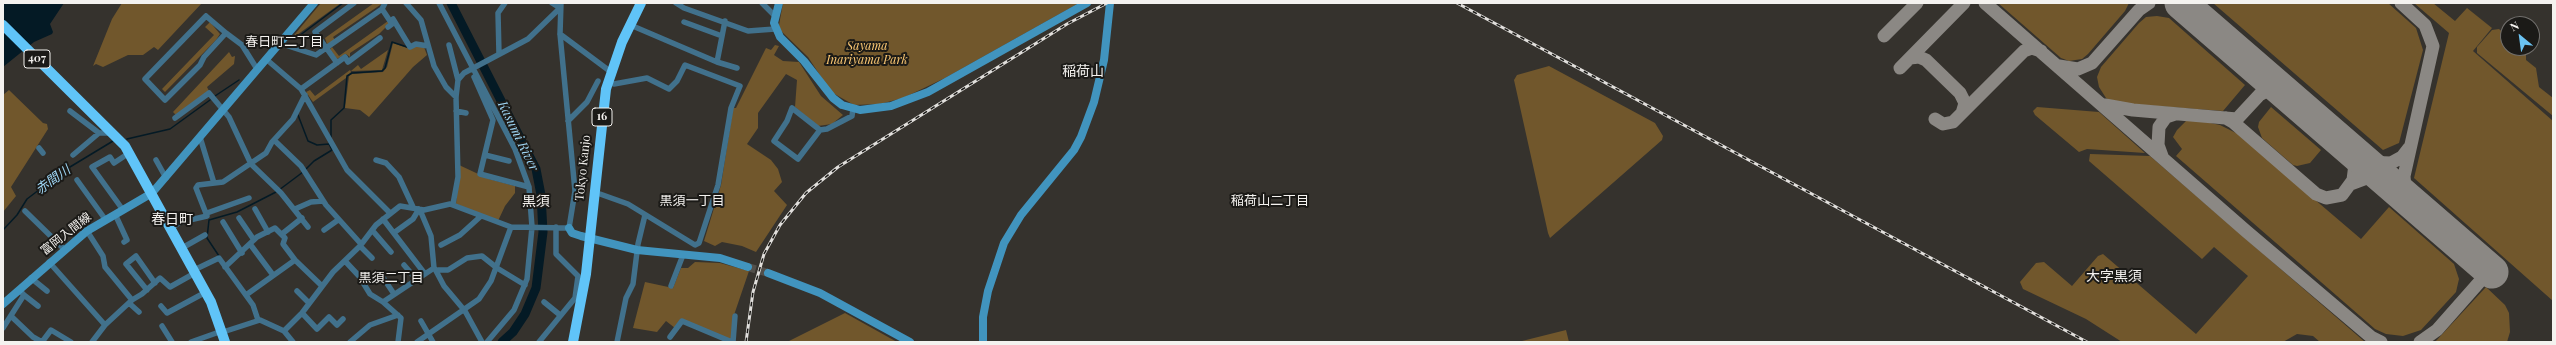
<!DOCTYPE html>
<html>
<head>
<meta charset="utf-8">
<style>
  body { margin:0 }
  #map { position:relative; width:2556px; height:345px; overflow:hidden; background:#35322d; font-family:"Playfair Display",serif }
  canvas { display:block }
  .frame { position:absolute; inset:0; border:4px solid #f4f2ef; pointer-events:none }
  .north { position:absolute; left:2500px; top:16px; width:40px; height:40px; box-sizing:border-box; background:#1b1a17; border:1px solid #72706d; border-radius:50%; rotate:331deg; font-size:11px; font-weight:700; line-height:16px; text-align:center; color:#f4f2ef }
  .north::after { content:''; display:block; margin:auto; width:14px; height:18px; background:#6bc3f2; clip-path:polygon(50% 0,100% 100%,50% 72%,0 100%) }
</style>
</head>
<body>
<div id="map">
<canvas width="2556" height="345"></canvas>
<div class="frame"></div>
<div class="north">N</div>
</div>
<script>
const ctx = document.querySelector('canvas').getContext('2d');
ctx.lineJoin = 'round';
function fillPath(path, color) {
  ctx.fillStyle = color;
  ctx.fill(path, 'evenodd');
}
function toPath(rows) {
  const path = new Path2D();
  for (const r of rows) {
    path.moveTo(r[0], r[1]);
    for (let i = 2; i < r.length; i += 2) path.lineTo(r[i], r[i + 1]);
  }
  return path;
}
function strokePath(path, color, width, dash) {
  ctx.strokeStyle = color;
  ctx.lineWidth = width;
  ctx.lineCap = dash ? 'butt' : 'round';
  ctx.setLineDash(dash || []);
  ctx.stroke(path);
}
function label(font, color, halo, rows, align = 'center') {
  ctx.font = font + ' "Playfair Display","Noto Sans JP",serif';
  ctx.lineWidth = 4;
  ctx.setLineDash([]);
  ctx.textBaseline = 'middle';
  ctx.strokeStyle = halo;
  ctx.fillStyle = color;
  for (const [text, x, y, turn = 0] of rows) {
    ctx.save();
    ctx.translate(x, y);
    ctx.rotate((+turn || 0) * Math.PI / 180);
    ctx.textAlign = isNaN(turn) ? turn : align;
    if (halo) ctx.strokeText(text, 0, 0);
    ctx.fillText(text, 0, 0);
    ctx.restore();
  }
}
fillPath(toPath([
  [122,3,202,3,158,50,154,47,143,55,128,55,103,67,96,64,93,66,112,19],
  [321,3,341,3,290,40],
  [374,3,383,3,333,37,335,40,327,44,325,38],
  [783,3,1079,3,945,78,903,98,880,104,854,105,831,92,808,57,780,30,779,25],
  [1998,3,2129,3,2125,11,2088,54,2082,59,2069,61,2061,58],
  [2213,3,2388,3,2416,28,2423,50,2399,143,2383,150],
  [2414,3,2433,3,2455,21,2467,8,2492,28,2473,51,2553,121,2553,301,2414,178,2449,33],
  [2157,16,2169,18,2245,85,2223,111,2116,103,2106,98,2099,87,2097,77,2101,67,2139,23,2146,17],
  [388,21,390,23,379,34,350,53,350,57,346,54,337,59,330,49,332,47,339,56],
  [210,22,220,34,216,40,165,92,162,89,214,35,205,27],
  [2499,29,2508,37,2508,48,2521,48,2526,54,2526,60,2536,68,2539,87,2553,98,2553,116,2477,53,2477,47,2492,30],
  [393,43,410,49,417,45,424,47,427,55,413,67,369,117,360,110,345,108,349,76,352,74,383,72,387,67],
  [775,45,779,46,774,55,783,61,799,62,821,96,843,115,832,124,818,126,795,107,797,80,786,74,758,113,758,128,747,144,771,160,778,169,782,182,774,191,787,205,756,252,742,246,722,242,715,246,704,241,721,185,733,108,736,108,766,48,771,50],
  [388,50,382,70,351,71,358,65,361,69],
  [229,52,232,57,235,56,234,64,207,87,209,91,176,115,173,112],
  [1549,66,1655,123,1663,136,1662,140,1550,238,1548,233,1514,80,1517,75],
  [350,70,351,72,346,78,313,102,306,92,310,90,315,96],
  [9,90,43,123,47,124,48,129,11,187,16,196,3,212,3,95],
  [2037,107,2099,112,2145,153,2087,149,2079,152,2035,115,2033,111],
  [2271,107,2321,150,2310,163,2297,166,2293,165,2262,138,2258,127,2259,122],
  [2196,120,2220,125,2238,134,2361,239,2389,207,2454,264,2459,279,2456,292,2421,330,2403,336,2386,334,2375,329,2176,156,2182,149,2173,137,2177,130,2186,121],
  [2090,154,2150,156,2365,342,2320,342,2313,336,2297,334,2283,342,2122,342,2086,319,2023,289,2020,282,2036,263,2044,262,2072,286,2098,256,2103,254,2196,334,2248,276,2214,247,2202,259,2089,161],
  [459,165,489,179,515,186,515,193,505,206,498,221,456,204],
  [695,262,720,263,749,271,734,315,731,340,681,320,675,328,666,321,657,332,633,328,645,282,673,288,681,268,688,268],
  [2486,287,2505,305,2509,313,2510,332,2507,342,2435,342],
  [845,313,897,342,787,342],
  [1566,330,1569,342,1518,342]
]), '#71572c');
fillPath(toPath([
  [3,3,64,3,50,24,53,32,52,34,34,42,3,67]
]), '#041a25');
strokePath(toPath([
  [295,39,343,3],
  [215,96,239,80],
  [298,115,308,141,317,145,329,144,332,150,314,161,305,170],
  [331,137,331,120,344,108,347,76,352,73,382,71,385,68,392,42,407,47],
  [127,139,170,129,210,100],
  [279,190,303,172],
  [3,230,17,215,27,199,65,170,113,141],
  [219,256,207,238,209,220,237,212,276,192]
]), '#041a25', 1.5);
strokePath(toPath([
  [451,3,536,169,541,195,543,232,536,288,525,314,513,332,502,342]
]), '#041a25', 9);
strokePath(toPath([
  [1985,3,2246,231,2371,337,2381,342],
  [2177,3,2185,6],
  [2401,3,2425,25,2433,46,2404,176,2405,189,2411,202],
  [1884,36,1917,3],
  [1910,58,1919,57,1926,60,1960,93,1965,103,1962,113],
  [2059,66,2078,69,2092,63,2139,10,2149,3],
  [1900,68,1964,3],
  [2261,94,2270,89,2282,90],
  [2105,105,2133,110,2237,119,2263,91,2266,82,2263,74],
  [2226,118,2233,122,2316,194,2326,198,2342,195,2353,180,2355,164,2347,147],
  [1935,119,1943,124,1953,122,2024,51,2032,48,2041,51],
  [2162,156,2158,145,2159,127,2166,117,2175,114],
  [2365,162,2391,163,2402,157,2409,148],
  [2351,184,2367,178,2386,180],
  [2420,342,2437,330,2490,270]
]), '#8b8884', 13);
strokePath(toPath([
  [2181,3,2492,272]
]), '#8b8884', 33);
strokePath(toPath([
  [748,267,768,273]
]), '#524f4a', 8, [8, 4]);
strokePath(toPath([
  [406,3,421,20,434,66,446,87,456,97],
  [439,3,515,149,529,187,532,227,527,279,514,310,487,342],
  [552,3,560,8],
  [676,3,684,8,748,31,775,29],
  [762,3,775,16],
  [382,9,392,24,388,27],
  [206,16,226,33,204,57,200,65,165,100,145,79,206,16],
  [393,19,410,47,416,44,428,46],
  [684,22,722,36],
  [635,27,717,62,725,21],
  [226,33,242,45,257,69],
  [560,34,611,72],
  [279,43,316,55,382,9,385,3],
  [449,45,458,80],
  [499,54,498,13,505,3],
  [266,59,301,89,347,170,390,213],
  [717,62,737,68],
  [337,63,315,32,354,3],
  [474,77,493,120,480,174,529,187],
  [301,89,345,57,348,62,380,38],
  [70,111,99,133,113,133],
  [456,111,466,113],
  [175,118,209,93,229,117,251,164,281,193,308,227],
  [568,121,587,102,598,81],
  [820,130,792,108,787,121,774,141,798,159,820,130,827,129,852,116,853,109],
  [200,137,214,183],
  [274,140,301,166,326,205,361,244],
  [39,148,43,153],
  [73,155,99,133],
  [485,155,509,161],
  [156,160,166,178],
  [376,160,386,163,399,177,413,207],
  [77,180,105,219],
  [600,194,628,204,695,245,699,243,718,185,731,108,740,86,685,65,677,81,669,89,647,78,614,84],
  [453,204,458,177,456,97,458,80,464,73,528,39,560,8],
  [255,209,268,232],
  [295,209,311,202,323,201],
  [123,210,92,167,110,157,114,163,129,153],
  [25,211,64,249],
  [207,213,249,198],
  [115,214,127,240,124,242],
  [239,218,254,240],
  [383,219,425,274],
  [223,222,242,253],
  [171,228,181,222,207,216,196,188,198,185,223,182,266,153,272,142,293,119,305,95],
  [324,230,338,220],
  [372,230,391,252],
  [87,231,103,256,105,267,132,300],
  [395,232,413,219,419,209],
  [282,234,302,218],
  [250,244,273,275],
  [441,245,460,235,481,216],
  [360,246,372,258],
  [182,248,205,235],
  [345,261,359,276,370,294,383,302,401,318,398,342],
  [49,262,105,325],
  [404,265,417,280],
  [225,267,257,237,275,228,285,238,283,244,295,260,322,286],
  [435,269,444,286,465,311,482,342],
  [194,270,219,258,253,305,258,320],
  [438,270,448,270,467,258,482,256,497,268,525,285],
  [382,276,394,294],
  [31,278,47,291],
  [671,286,683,255],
  [147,290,126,264,136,256,155,283],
  [297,291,309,303],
  [24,295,38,306],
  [246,295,295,260],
  [383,302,434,268,431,236,420,210],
  [544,302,560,315],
  [129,303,139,312],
  [161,306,167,313,206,292],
  [302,313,317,329,329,317,337,325,343,319],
  [12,317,33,337,42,342,51,330,71,342],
  [421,321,433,342],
  [162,326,172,342],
  [3,328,24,295,19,290],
  [284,331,302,313,333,272,360,246,376,225,400,206,424,210,450,204,511,227,569,228,575,191,560,34,561,3],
  [223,332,260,320,284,331,293,342],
  [670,337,682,321,732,342],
  [92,342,105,325,132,300,142,294,160,278,170,287,195,273],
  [191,342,222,331],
  [350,342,370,325,398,315],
  [417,342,479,299,491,281,511,227],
  [539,342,575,298,578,276,556,254,556,227],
  [617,342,626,298,633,284,638,244,645,215],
  [733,342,735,316]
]), '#41718c', 5.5);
strokePath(toPath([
  [779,3,774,23,780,37,804,61,833,98,842,105,860,110,891,106,928,92,1087,3],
  [569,228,572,233,581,236,637,250,720,258,748,267],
  [768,273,820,293,910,342],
  [3,304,87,231,152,193,314,3],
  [983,342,983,317,988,291,1004,243,1021,215,1074,150,1081,137,1094,102,1104,60,1110,3]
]), '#4194be', 8);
strokePath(toPath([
  [3,25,125,146,211,302,225,342],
  [573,342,586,274,606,89,622,42,641,3]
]), '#60c4f8', 10);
const rail = toPath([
  [1457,3,2087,342],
  [746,342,753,292,764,254,780,225,806,193,838,167,1067,24,1107,3]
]);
strokePath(rail, '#e1dfdc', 3);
strokePath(rail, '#1b1a17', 1.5, [4.5]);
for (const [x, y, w] of [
  [37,59,26],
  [602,117,20]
]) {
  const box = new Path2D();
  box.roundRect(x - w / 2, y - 9, w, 18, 3);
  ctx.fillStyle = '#1b1a17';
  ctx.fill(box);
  strokePath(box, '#f4f2ef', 1);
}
label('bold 11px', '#f4f2ef', null, [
  ["407",37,59],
  ["16",602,117]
]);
label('italic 12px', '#feca74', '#1b1a17', [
  ["Sayama",867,46],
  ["Inariyama Park",867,60]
]);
label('12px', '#f4f2ef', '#1b1a17', [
  ["Tokyo Kanjo",583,168,-84],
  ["富岡入間線",66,234,-38]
]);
label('13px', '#f4f2ef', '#1b1a17', [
  ["春日町二丁目",284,42],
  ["黒須一丁目",692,201],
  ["稲荷山二丁目",1270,201],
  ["黒須二丁目",391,278]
]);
label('italic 13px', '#9fd6f5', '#1b1a17', [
  ["Kasumi River",518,136,64],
  ["赤間川",53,180,-36]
]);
label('14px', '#f4f2ef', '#1b1a17', [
  ["稲荷山",1083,72],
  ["黒須",536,202],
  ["春日町",172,220],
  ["大字黒須",2114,277]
]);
</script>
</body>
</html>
